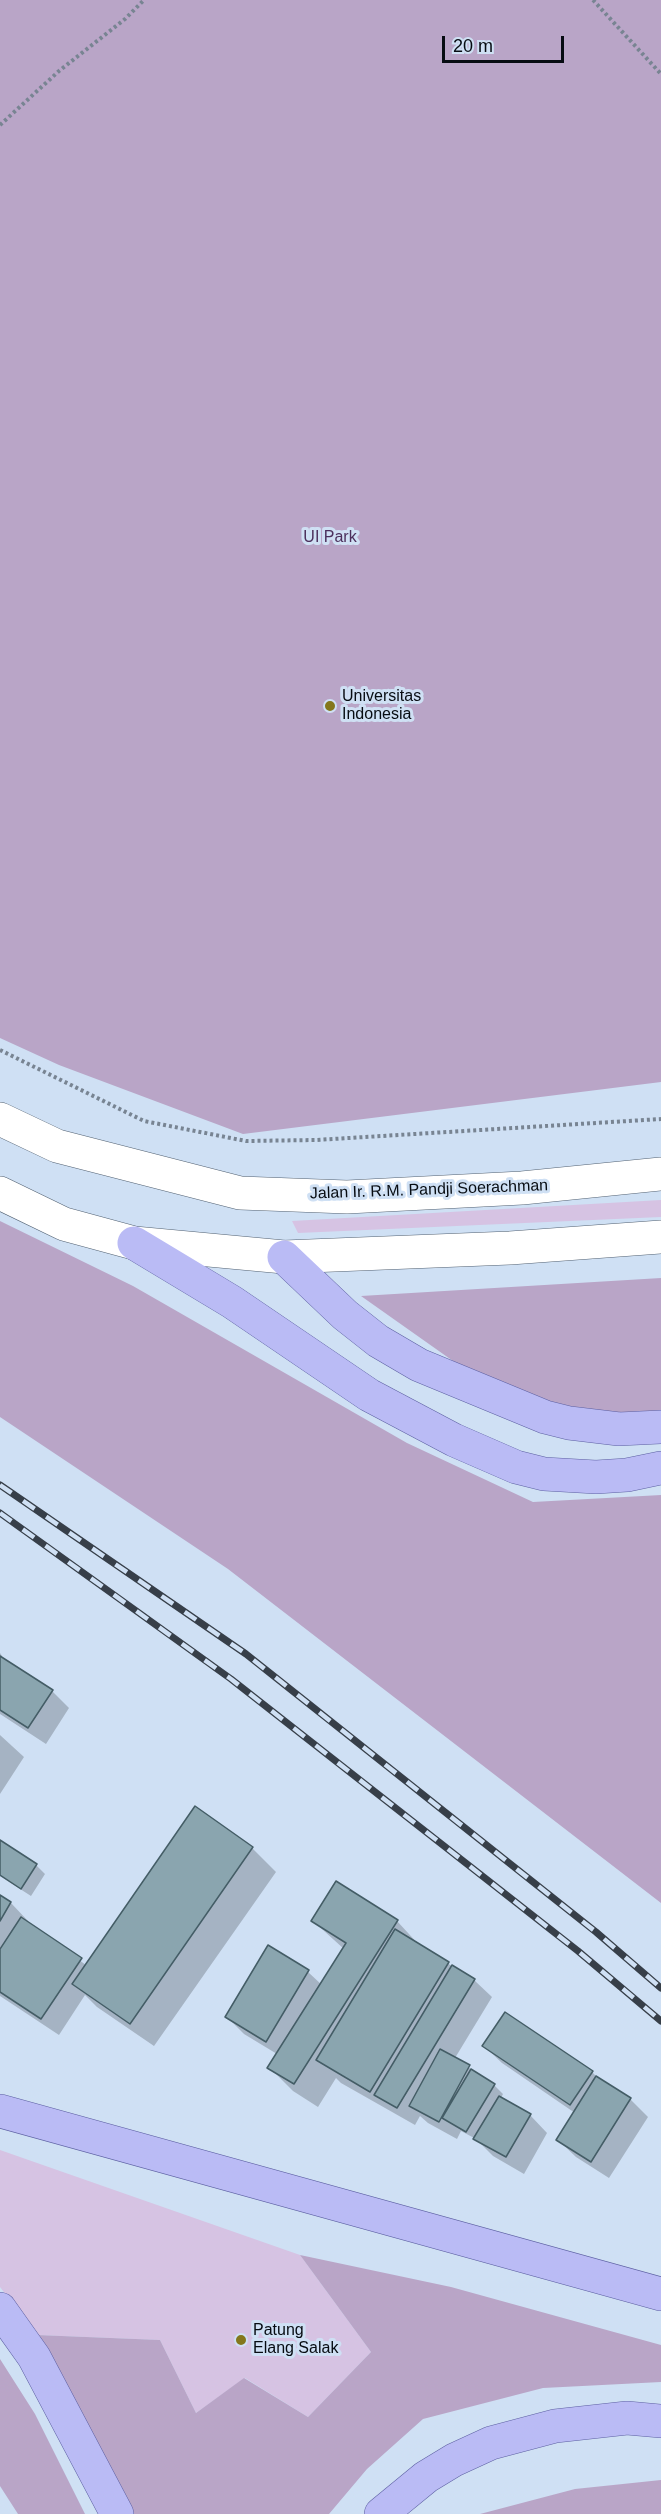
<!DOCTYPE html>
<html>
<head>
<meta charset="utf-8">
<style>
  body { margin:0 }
  #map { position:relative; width:661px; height:2514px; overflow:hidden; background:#cfe0f4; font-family:Helvetica,sans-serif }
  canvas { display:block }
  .scale { position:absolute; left:442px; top:36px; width:122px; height:27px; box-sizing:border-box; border:3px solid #070c12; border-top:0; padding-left:8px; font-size:18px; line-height:21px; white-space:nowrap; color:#070c12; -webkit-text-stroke:4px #cfe0f4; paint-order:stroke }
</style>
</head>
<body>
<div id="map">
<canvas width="661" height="2514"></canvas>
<div class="scale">20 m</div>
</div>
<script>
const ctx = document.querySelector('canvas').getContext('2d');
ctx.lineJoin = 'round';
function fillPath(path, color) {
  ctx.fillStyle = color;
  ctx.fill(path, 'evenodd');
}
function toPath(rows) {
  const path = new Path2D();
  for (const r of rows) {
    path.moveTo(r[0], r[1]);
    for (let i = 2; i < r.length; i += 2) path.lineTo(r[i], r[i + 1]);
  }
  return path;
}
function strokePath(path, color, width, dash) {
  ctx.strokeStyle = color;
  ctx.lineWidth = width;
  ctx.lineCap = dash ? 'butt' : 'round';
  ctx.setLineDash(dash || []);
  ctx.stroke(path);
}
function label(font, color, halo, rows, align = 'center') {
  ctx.font = font + ' Helvetica,sans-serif';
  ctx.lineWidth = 6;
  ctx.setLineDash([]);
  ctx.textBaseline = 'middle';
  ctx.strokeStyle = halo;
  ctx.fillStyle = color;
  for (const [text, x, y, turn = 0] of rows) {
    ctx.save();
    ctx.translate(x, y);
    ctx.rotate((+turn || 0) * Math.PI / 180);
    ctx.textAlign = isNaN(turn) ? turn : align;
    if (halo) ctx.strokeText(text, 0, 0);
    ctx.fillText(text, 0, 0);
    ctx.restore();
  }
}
fillPath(toPath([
  [661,1200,661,1217,298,1233,292,1221],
  [0,2150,300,2255,371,2352,308,2417,245,2378,196,2413,160,2340,37,2335,0,2287]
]), '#d6c3e3');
fillPath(toPath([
  [0,0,661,0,661,1082,243,1134,59,1065,0,1038],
  [0,1221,133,1286,407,1443,533,1502,661,1495,661,1903,228,1569,0,1417],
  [661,1278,661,1418,608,1426,487,1385,361,1296],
  [300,2255,451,2287,661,2345,661,2382,543,2388,423,2419,367,2469,329,2514,132,2514,37,2335,160,2340,196,2413,244,2378,308,2417,371,2352],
  [0,2359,35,2414,85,2514,18,2514,0,2486],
  [661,2480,661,2514,480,2514,575,2489]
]), '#b9a5c7');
fillPath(toPath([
  [0,1653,2,1656,1,1658,52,1691,69,1708,46,1744,0,1714],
  [0,1735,24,1757,0,1794],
  [195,1808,252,1848,276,1872,154,2046,97,2007,85,1995,59,2035,0,1996,0,1897,11,1903,28,1921,27,1923,86,1965],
  [0,1842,36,1865,45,1874,31,1896,0,1876],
  [313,1921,397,1921,420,1946,474,1980,492,1997,455,2058,494,2085,503,2094,501,2098,530,2115,547,2133,524,2174,493,2156,476,2139,461,2131,457,2139,428,2123,420,2116,415,2125,341,2083,336,2078,318,2107,293,2091,269,2067,277,2054,244,2034,227,2017,269,1947,308,1972,322,1985,344,1949],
  [484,2046,592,2072,599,2079,630,2099,648,2117,609,2178,576,2157,558,2140,575,2113,502,2063]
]), '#0003');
const building = toPath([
  [0,1656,53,1690,28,1728,0,1710,0,1656],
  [195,1806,253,1847,130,2024,72,1984,195,1806],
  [0,1840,37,1864,21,1889,0,1875,0,1840],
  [336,1881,398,1920,294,2084,267,2068,346,1943,311,1921,336,1881],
  [0,1895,11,1902,0,1921,0,1895],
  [21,1917,82,1958,41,2019,0,1992,0,1949,21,1917],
  [395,1929,449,1962,370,2092,316,2060,395,1929],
  [268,1945,309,1970,266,2042,225,2017,268,1945],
  [452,1965,475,1979,397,2108,374,2095,452,1965],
  [505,2012,593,2071,570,2105,482,2046,505,2012],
  [440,2049,470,2065,439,2122,409,2106,440,2049],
  [471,2069,495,2084,466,2132,442,2118,471,2069],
  [596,2076,631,2098,591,2162,556,2140,596,2076],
  [499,2096,531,2114,506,2157,473,2139,499,2096]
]);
fillPath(building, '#8aa5af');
strokePath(building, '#445d66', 1.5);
const street = toPath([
  [0,1119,57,1146,240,1193,347,1197,522,1188,661,1174],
  [0,1193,64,1224,134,1243,284,1257,510,1248,661,1237]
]);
const primary = toPath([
  [134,1243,232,1302,369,1395,454,1440,516,1467,544,1474,596,1477,627,1475,661,1468],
  [284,1257,345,1315,378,1341,419,1365,545,1417,569,1423,619,1429,661,1427],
  [0,2111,661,2294],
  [0,2309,34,2357,117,2514],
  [381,2514,426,2477,454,2460,491,2443,555,2426,627,2418,661,2421]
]);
strokePath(street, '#526172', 34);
strokePath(primary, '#5d60a2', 34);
strokePath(toPath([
  [593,0,661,74],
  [0,125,59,71,125,19,144,0],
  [0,1050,144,1121,246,1141,316,1140,661,1119]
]), '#788492', 4, [3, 3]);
strokePath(street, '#fff', 33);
strokePath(primary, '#babbf5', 33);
const rail = toPath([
  [0,1485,246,1654,596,1932,661,1988],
  [0,1513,231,1679,578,1951,661,2021]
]);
strokePath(rail, '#373f49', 7);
strokePath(rail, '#cfe0f4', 4.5, [14]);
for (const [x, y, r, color] of [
  [330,706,6,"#84771c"],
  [241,2340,6,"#84771c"]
]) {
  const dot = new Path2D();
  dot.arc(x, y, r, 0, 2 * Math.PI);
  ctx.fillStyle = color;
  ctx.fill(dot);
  strokePath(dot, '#cfe0f4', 2);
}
label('16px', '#4c305d', '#cfe0f4', [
  ["UI Park",330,538]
]);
label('16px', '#070c12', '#cfe0f4', [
  ["Universitas",342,697],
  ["Indonesia",342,715],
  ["Patung",253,2331],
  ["Elang Salak",253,2349]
], 'left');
label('16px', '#070c12', '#cfe0f4', [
  ["Jalan Ir. R.M. Pandji Soerachman",429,1190,-2]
]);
</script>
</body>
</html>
